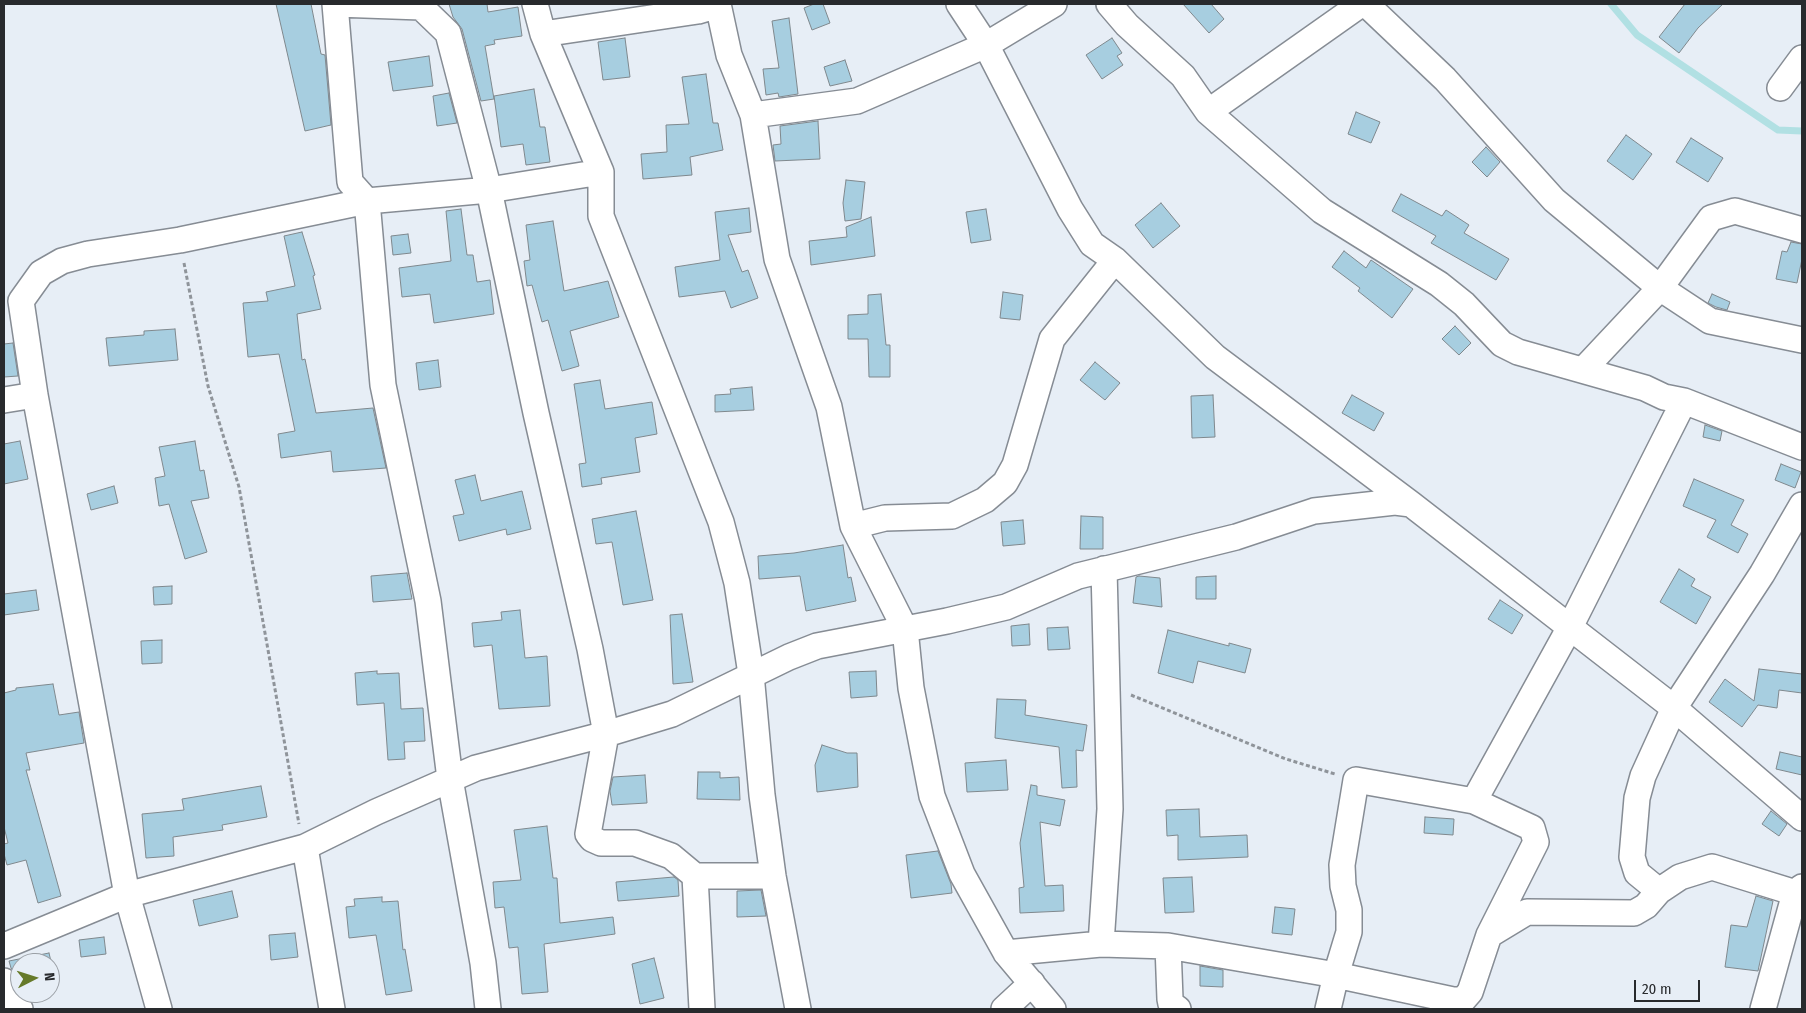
<!DOCTYPE html>
<html>
<head>
<meta charset="utf-8">
<style>
  body { margin:0 }
  #map { position:relative; width:1806px; height:1013px; overflow:hidden; background:#e7eef6; font-family:"Fira Sans Condensed",sans-serif }
  canvas { display:block }
  .frame { position:absolute; inset:0; border:5px solid #282a2d; pointer-events:none }
  .north { position:absolute; left:10px; top:953px; width:50px; height:50px; box-sizing:border-box; background:#e7eef6; border:1px solid #9ba0a6; border-radius:50%; rotate:85deg; font-size:14px; font-weight:700; line-height:20px; text-align:center; color:#282a2d }
  .north::after { content:''; display:block; margin:auto; width:18px; height:22px; background:#667a2a; clip-path:polygon(50% 0,100% 100%,50% 72%,0 100%) }
  .scale { position:absolute; left:1634px; top:980px; width:66px; height:22px; box-sizing:border-box; border:2px solid #282a2d; border-top:0; padding-left:6px; font-size:15px; line-height:18px; white-space:nowrap; color:#282a2d; -webkit-text-stroke:4px #e7eef6; paint-order:stroke }
</style>
</head>
<body>
<div id="map">
<canvas width="1806" height="1013"></canvas>
<div class="frame"></div>
<div class="north">N</div>
<div class="scale">20 m</div>
</div>
<script>
const ctx = document.querySelector('canvas').getContext('2d');
ctx.lineJoin = 'round';
function toPath(rows) {
  const path = new Path2D();
  for (const r of rows) {
    path.moveTo(r[0], r[1]);
    for (let i = 2; i < r.length; i += 2) path.lineTo(r[i], r[i + 1]);
  }
  return path;
}
function strokePath(path, color, width, dash) {
  ctx.strokeStyle = color;
  ctx.lineWidth = width;
  ctx.lineCap = dash ? 'butt' : 'round';
  ctx.setLineDash(dash || []);
  ctx.stroke(path);
}
function fillPath(path, color) {
  ctx.fillStyle = color;
  ctx.fill(path, 'evenodd');
}
strokePath(toPath([
  [1611,4,1637,35,1778,130,1802,131]
]), '#b1e0e3', 7);
const building = toPath([
  [276,4,311,4,321,54,325,55,331,125,305,131,276,4],
  [449,4,487,4,488,12,518,7,522,36,494,40,495,44,485,46,494,99,481,101,462,29,453,17,449,4],
  [814,4,823,4,830,23,812,30,804,8,814,4],
  [1183,4,1211,4,1224,19,1209,33,1183,4],
  [1685,4,1723,4,1698,28,1679,53,1659,37,1685,4],
  [789,18,798,94,779,97,778,93,766,95,763,69,779,68,772,21,789,18],
  [625,38,630,77,603,80,598,42,625,38],
  [1112,38,1122,53,1117,56,1123,65,1102,79,1086,55,1112,38],
  [429,56,433,86,393,91,388,62,429,56],
  [845,60,852,81,830,86,824,67,845,60],
  [706,74,713,123,718,123,723,150,690,157,692,175,643,179,641,154,667,152,666,125,689,124,682,77,706,74],
  [534,89,540,127,545,127,550,162,526,165,523,144,501,147,494,96,534,89],
  [449,93,457,123,437,126,433,96,449,93],
  [1356,112,1380,122,1371,143,1348,134,1356,112],
  [818,121,820,159,775,161,773,145,781,144,780,126,818,121],
  [1626,135,1652,154,1633,180,1607,161,1626,135],
  [1691,138,1723,158,1708,182,1676,162,1691,138],
  [1486,147,1500,162,1487,177,1472,162,1486,147],
  [846,180,865,182,861,219,845,221,843,203,846,180],
  [1401,194,1442,216,1446,210,1469,225,1464,233,1509,259,1496,280,1431,243,1436,236,1392,211,1401,194],
  [1161,203,1180,226,1153,248,1135,225,1161,203],
  [749,208,751,232,728,235,742,272,748,270,758,298,731,308,725,291,679,297,675,267,720,260,715,212,749,208],
  [461,209,467,255,473,255,477,282,490,280,494,314,434,323,430,294,402,297,399,268,451,261,446,211,461,209],
  [986,209,991,240,971,243,966,212,986,209],
  [871,217,875,256,811,265,809,241,847,237,846,227,871,217],
  [553,221,564,291,608,281,619,317,570,331,579,366,562,371,548,320,542,322,532,285,527,286,524,261,530,260,526,225,553,221],
  [302,232,315,275,313,276,321,309,297,314,302,360,305,359,316,413,373,408,386,468,333,472,331,451,281,458,278,434,295,431,279,354,248,357,243,303,268,301,266,292,295,286,284,236,302,232],
  [408,234,411,253,393,255,391,236,408,234],
  [1791,242,1802,244,1802,259,1797,283,1776,279,1782,251,1787,252,1791,242],
  [1344,251,1366,268,1371,260,1413,289,1392,318,1358,291,1360,288,1332,267,1344,251],
  [1003,292,1023,295,1020,320,1000,318,1003,292],
  [881,294,886,345,890,345,890,377,869,377,868,339,848,339,848,315,868,314,868,295,881,294],
  [1712,294,1730,302,1727,310,1716,307,1708,303,1712,294],
  [1455,326,1471,343,1459,355,1442,339,1455,326],
  [175,329,178,360,109,366,106,338,144,335,144,331,175,329],
  [13,343,18,376,4,377,4,344,13,343],
  [438,360,441,387,419,390,416,363,438,360],
  [1095,362,1120,383,1105,400,1080,380,1095,362],
  [600,380,605,409,652,402,657,434,635,438,640,472,601,478,602,484,582,487,579,464,586,463,574,384,600,380],
  [752,387,754,410,715,412,715,395,731,394,730,389,752,387],
  [1213,395,1215,437,1192,438,1191,396,1213,395],
  [1352,395,1384,413,1374,431,1342,413,1352,395],
  [1705,425,1722,431,1720,441,1703,437,1705,425],
  [20,441,28,479,4,484,4,444,20,441],
  [195,441,200,471,204,470,209,498,191,501,207,552,185,559,169,504,159,506,155,478,165,476,159,447,195,441],
  [1781,464,1801,472,1795,488,1775,480,1781,464],
  [475,475,481,501,522,491,531,529,507,535,506,529,459,541,453,516,464,514,455,480,475,475],
  [1694,479,1744,500,1731,525,1748,534,1738,553,1707,537,1716,520,1683,506,1694,479],
  [114,486,118,503,91,510,87,494,114,486],
  [636,511,653,600,623,605,612,542,596,544,592,519,636,511],
  [1081,516,1103,517,1103,549,1080,549,1081,516],
  [1023,520,1025,544,1003,546,1001,522,1023,520],
  [843,545,848,578,851,577,856,601,806,611,800,576,759,579,758,556,794,553,843,545],
  [1679,569,1695,579,1691,586,1711,597,1696,624,1660,602,1679,569],
  [407,573,412,599,373,602,371,576,407,573],
  [1139,576,1160,578,1162,607,1133,603,1136,577,1139,576],
  [1216,576,1216,599,1196,599,1196,577,1216,576],
  [172,586,172,604,154,605,153,587,172,586],
  [36,590,39,610,4,615,4,594,36,590],
  [1500,600,1523,615,1512,634,1488,619,1500,600],
  [520,610,525,658,547,656,550,706,499,709,492,645,474,647,472,623,502,620,501,612,520,610],
  [682,614,693,682,673,684,670,615,682,614],
  [1029,624,1030,645,1012,646,1011,626,1029,624],
  [1068,627,1070,649,1048,650,1047,628,1068,627],
  [1168,630,1229,646,1229,643,1251,649,1245,673,1198,661,1193,683,1158,673,1168,630],
  [162,640,162,663,142,664,141,641,162,640],
  [1759,669,1802,674,1802,693,1779,690,1777,708,1758,705,1742,727,1709,702,1725,679,1754,701,1759,669],
  [377,671,377,674,399,673,401,709,423,708,425,741,404,742,405,759,388,760,384,703,357,705,355,673,377,671],
  [876,671,877,696,851,698,849,672,876,671],
  [53,684,59,715,79,712,84,743,26,753,30,770,26,770,61,896,38,903,26,860,7,865,4,854,4,844,8,843,4,827,4,693,16,690,16,688,53,684],
  [997,699,1026,700,1025,715,1087,725,1083,751,1076,750,1077,787,1062,788,1059,747,995,738,997,699],
  [822,745,847,753,857,753,858,787,817,792,815,765,822,745],
  [1780,752,1802,757,1802,775,1776,769,1780,752],
  [1006,760,1008,790,967,792,965,763,1006,760],
  [698,772,720,772,720,778,739,777,740,800,697,799,698,772],
  [645,775,647,803,612,805,610,791,613,777,645,775],
  [1031,785,1037,786,1037,795,1065,800,1060,826,1040,822,1045,886,1063,885,1064,911,1020,913,1019,888,1024,887,1020,843,1031,785],
  [261,786,267,817,222,825,223,830,173,837,174,856,146,858,142,814,184,810,182,799,261,786],
  [1199,809,1200,837,1247,835,1248,857,1178,860,1178,835,1167,836,1166,810,1199,809],
  [1771,811,1787,824,1779,836,1762,824,1771,811],
  [1425,817,1454,819,1453,835,1424,833,1425,817],
  [547,826,553,878,557,878,560,923,613,917,615,934,544,944,548,992,522,994,518,947,509,948,504,907,495,908,493,882,521,880,514,830,547,826],
  [938,851,951,884,952,893,911,898,906,855,938,851],
  [674,877,678,880,679,896,618,901,616,882,674,877],
  [1192,877,1194,912,1165,913,1163,878,1192,877],
  [761,890,766,916,737,917,737,891,761,890],
  [232,891,238,917,199,926,193,900,232,891],
  [1756,896,1773,901,1758,971,1725,967,1731,925,1747,927,1756,896],
  [382,897,382,902,398,901,403,950,405,949,412,991,386,995,376,935,349,938,346,907,355,906,354,899,382,897],
  [1275,907,1295,909,1292,935,1272,933,1275,907],
  [295,933,298,957,271,960,269,935,295,933],
  [104,937,106,954,81,957,79,940,104,937],
  [49,953,53,970,50,971,50,963,20,963,18,977,11,968,9,961,49,953],
  [654,958,664,998,640,1004,632,964,654,958],
  [1200,966,1223,970,1223,987,1200,986,1200,966]
]);
fillPath(building, '#a7cee0');
strokePath(building, '#7f888d', 1);
const minor = toPath([
  [335,4,350,182,367,201,383,385,428,601,450,779,483,963,488,1009],
  [336,4,421,7,448,33,489,190,536,413,590,649,606,734,588,834,592,839,601,843,635,843,671,856,695,876,773,876],
  [535,4,543,34,601,172,601,216,721,522,737,583,751,674,762,795,773,876,798,1009],
  [718,4,729,55,753,115,777,259,829,407,853,526,905,629,911,688,932,796,962,874,1006,953,1053,1009],
  [959,4,986,45,1070,209,1092,244,1115,260,1215,357,1411,504,1674,708,1802,818],
  [1109,4,1127,25,1183,76,1208,112,1322,211,1439,284,1464,304,1502,344,1518,352,1645,388,1664,397,1684,401,1802,447],
  [1366,4,1445,79,1554,200,1660,288,1710,321,1802,340],
  [543,34,698,11,718,5],
  [1780,88,1802,58],
  [1208,112,1361,4],
  [753,115,857,101,986,45,1054,4],
  [1584,369,1660,288,1711,218,1735,211,1802,230],
  [4,400,35,395],
  [853,526,885,518,952,516,985,500,1005,483,1015,465,1052,339,1115,260],
  [1474,801,1570,627,1684,401],
  [305,847,332,1009],
  [695,876,702,1009],
  [1659,891,1637,873,1632,857,1637,798,1643,776,1674,708,1762,574,1802,505],
  [1489,935,1527,912,1634,913,1646,906,1659,891,1680,877,1712,867,1802,895],
  [1101,944,1110,809,1104,569],
  [4,946,127,895,305,847,376,812,476,768,606,734,672,714,789,657,817,646,947,621,1006,607,1078,576,1236,537,1314,511,1395,502,1411,504],
  [1168,946,1170,999,1171,1004,1178,1009],
  [1006,953,1101,944,1168,946,1336,975,1453,1000,1463,1000,1470,992,1489,935,1536,842,1532,828,1474,801,1356,780,1342,865,1343,886,1349,910,1349,932,1336,975,1328,1009],
  [4,981,20,1009],
  [159,1009,127,895,35,395,21,301,41,273,62,261,88,254,180,240,367,201,489,190,601,172],
  [1004,1009,1032,983],
  [1763,1009,1795,893,1802,887]
]);
strokePath(minor, '#868c94', 28);
strokePath(toPath([
  [184,263,208,386,239,487,299,824],
  [1131,695,1286,759,1335,774]
]), '#8f949a', 3, [4, 2.5]);
strokePath(minor, '#fff', 25);
</script>
</body>
</html>
